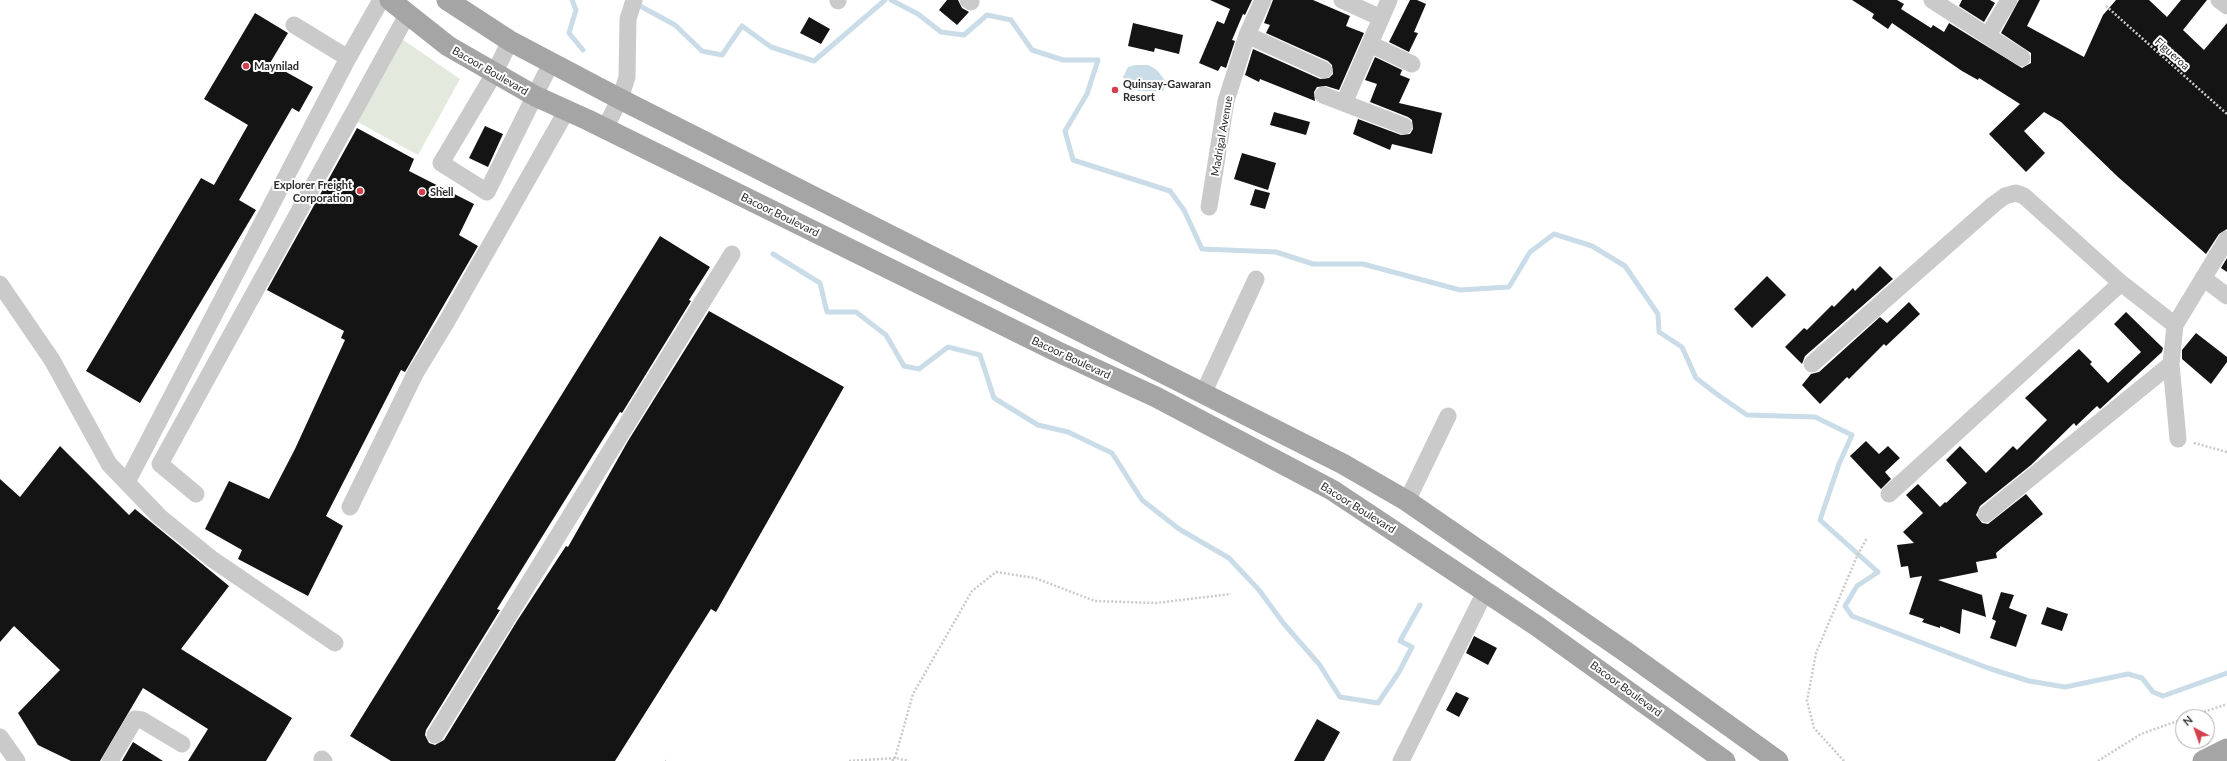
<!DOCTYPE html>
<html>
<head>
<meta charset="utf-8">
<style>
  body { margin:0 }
  #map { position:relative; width:2227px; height:761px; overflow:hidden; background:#fff; font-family:Lato,sans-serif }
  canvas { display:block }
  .north { position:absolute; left:2175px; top:709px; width:40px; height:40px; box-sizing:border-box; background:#fff; border:1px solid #ababab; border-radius:50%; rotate:319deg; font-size:11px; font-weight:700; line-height:16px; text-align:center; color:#2d2d2d }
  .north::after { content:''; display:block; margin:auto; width:14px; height:18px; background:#d43f4c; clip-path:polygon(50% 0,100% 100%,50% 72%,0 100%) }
</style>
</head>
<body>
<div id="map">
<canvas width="2227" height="761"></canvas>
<div class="north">N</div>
</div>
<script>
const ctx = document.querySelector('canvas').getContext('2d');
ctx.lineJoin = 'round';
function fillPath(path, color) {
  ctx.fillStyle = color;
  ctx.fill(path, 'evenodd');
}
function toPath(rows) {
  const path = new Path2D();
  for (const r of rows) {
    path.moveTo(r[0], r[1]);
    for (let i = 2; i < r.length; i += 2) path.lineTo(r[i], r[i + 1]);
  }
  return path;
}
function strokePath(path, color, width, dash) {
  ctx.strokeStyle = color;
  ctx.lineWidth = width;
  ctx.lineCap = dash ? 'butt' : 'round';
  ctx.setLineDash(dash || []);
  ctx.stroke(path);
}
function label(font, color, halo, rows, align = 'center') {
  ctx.font = font + ' Lato,sans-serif';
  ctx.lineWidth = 4;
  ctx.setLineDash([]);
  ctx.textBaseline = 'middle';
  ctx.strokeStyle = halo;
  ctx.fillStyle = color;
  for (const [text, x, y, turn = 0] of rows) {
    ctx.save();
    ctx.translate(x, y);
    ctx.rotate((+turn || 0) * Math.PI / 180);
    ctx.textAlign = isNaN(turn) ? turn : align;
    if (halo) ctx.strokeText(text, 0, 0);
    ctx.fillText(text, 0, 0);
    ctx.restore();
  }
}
fillPath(toPath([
  [399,37,460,79,418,155,354,120]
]), '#e3e9dc');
fillPath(toPath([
  [1135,65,1148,65,1157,70,1167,83,1163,91,1139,91,1129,87,1123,77,1128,67]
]), '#c9dce7');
strokePath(toPath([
  [572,0,576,10,569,33,583,50],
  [891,0,918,14,941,32,964,35,987,15,1011,20,1032,50,1063,60,1098,60,1087,94,1065,131,1073,160,1170,191,1184,210,1202,249,1276,252,1313,264,1363,264,1460,290,1509,287,1530,252,1554,234,1592,246,1625,266,1658,314,1659,332,1682,347,1696,378,1718,395,1747,415,1815,417,1852,435,1839,464,1820,520,1878,572,1857,586,1845,606,1852,616,1988,668,2029,681,2065,687,2128,674,2142,678,2153,692,2163,696,2227,673],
  [637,3,642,7,675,25,702,51,722,55,742,26,771,47,814,61,885,0],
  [773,254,820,283,827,312,856,312,886,335,904,366,919,369,948,347,980,355,994,398,1038,425,1068,432,1112,453,1142,500,1179,529,1229,558,1259,590,1284,624,1319,664,1340,697,1378,703,1399,672,1412,647,1400,641,1420,605]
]), '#c9dce7', 5);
fillPath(toPath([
  [947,0,958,0,962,8,969,12,957,25,939,10],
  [1210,0,1252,0,1245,15,1243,14,1232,40,1235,41,1226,68,1221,66,1218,71,1199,63,1217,21,1224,24,1230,9],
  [1273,0,1313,0,1350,16,1346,26,1364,33,1339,90,1326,86,1317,87,1314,92,1315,101,1260,79,1259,82,1245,75,1253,49,1320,79,1329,78,1333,74,1332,65,1328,61,1266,33,1270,25,1264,23],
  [1410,0,1417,0,1426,4,1414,32,1418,33,1409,52,1389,42],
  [1852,0,1897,0,1904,4,1901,9,1931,28,1933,25,1944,32,1949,23,2022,68,2031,63,2031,53,2001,33,2019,0,2040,0,2027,26,2084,57,2103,15,2116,0,2149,0,2167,17,2181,0,2207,0,2183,30,2204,50,2227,23,2227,229,2219,234,2206,254,2118,177,2061,122,2044,112,2024,131,2045,153,2026,172,1989,134,2020,104,1979,78,1978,80,1962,71,1892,23,1888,29,1872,18,1874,14],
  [1962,0,1990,0,1995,3,1984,22,1959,6],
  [255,13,288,33,270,63,313,87,299,112,292,108,239,200,256,210,140,403,86,371,201,178,214,185,248,125,204,99],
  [809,17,830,29,821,44,800,33],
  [1133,23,1183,35,1179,54,1155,48,1154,52,1128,46],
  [1375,57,1402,70,1400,75,1410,79,1399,103,1442,113,1432,154,1392,144,1390,150,1353,134,1358,119,1401,135,1410,134,1413,129,1412,120,1408,117,1370,102,1377,84,1365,80],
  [1274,112,1310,122,1306,135,1270,125],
  [485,126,503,134,488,167,469,158],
  [357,128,414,159,409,171,474,204,459,235,478,246,405,372,401,370,326,516,343,526,308,596,238,559,242,550,205,529,229,481,269,499,295,449,345,340,341,338,344,331,267,290],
  [1242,153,1276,163,1268,190,1234,179],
  [1255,189,1270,193,1265,209,1250,205],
  [660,236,710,267,689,300,691,301,622,413,620,412,497,609,500,610,426,730,425,735,429,743,435,745,444,740,517,621,566,546,568,547,628,441,709,311,844,387,716,612,711,609,615,761,391,761,350,736],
  [2227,258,2227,272,2221,268],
  [1880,266,1893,279,1805,356,1802,364,1785,347,1804,328,1807,330,1832,305,1834,307,1853,288,1855,291],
  [1767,276,1786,295,1752,328,1734,309],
  [1909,302,1920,314,1886,346,1884,344,1849,379,1847,377,1820,404,1802,385,1811,374,1819,372,1880,317,1887,323],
  [2126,312,2163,348,2162,352,2100,409,2097,406,2076,426,2074,423,2031,465,1980,506,1976,515,1982,523,1988,524,2026,494,2043,514,1996,553,1997,558,1976,562,1978,572,1938,580,1982,595,1986,617,1962,609,1960,634,1940,626,1940,628,1922,622,1924,619,1909,614,1922,576,1910,578,1908,566,1901,567,1897,545,1914,543,1903,532,1923,513,1906,495,1918,484,1940,507,1945,502,1946,503,1967,483,1946,460,1960,446,1986,473,2013,446,2017,450,2047,420,2025,398,2079,349,2092,362,2090,364,2108,383,2141,352,2114,324],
  [2196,333,2227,357,2227,362,2211,384,2182,359,2182,350],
  [1866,441,1879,454,1888,446,1900,458,1885,472,1891,479,1881,489,1850,456],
  [60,446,129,515,135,509,229,586,181,649,292,718,266,761,188,761,208,729,143,688,100,761,71,761,38,745,18,713,60,670,14,626,0,642,0,479,20,497],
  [2001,592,2014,595,2009,608,2027,615,2016,647,1990,638,1996,621,1992,619],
  [2047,607,2068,614,2062,631,2041,624],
  [1474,636,1497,648,1488,665,1466,653],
  [1456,692,1469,698,1459,717,1446,710],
  [1317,719,1340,732,1324,761,1294,761],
  [133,742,163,761,122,761]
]), '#141414');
strokePath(toPath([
  [2106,6,2227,114],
  [2194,443,2227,452],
  [2189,717,2227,704],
  [665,761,666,761],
  [849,761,895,758,909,761],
  [892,761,895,758,913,694,972,591,996,572,1035,578,1095,601,1156,603,1231,594],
  [1844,761,1814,728,1807,701,1816,653,1858,554,1867,538],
  [2098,761,2141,734,2183,719]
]), '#cacaca', 2.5, [2, 2]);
strokePath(toPath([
  [838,0,838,1],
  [968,0,971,2],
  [1342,0,1381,18],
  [1932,0,2022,58],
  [2219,0,2227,6],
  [294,25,348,58],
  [1247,35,1324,70],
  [1988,35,2009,0],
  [510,41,494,74,441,163,487,192,551,63],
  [1370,44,1412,64],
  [1323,95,1404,126],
  [1344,103,1389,0],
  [605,128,620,99,627,77,628,19,634,0],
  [1209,207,1226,101,1247,35,1263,0],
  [2203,278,2227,296],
  [0,284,52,360,109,464,160,517,212,559,335,643],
  [1812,364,1994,204,2005,196,2016,193,2024,196,2121,283,2175,325],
  [1203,394,1256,279],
  [2178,439,2171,364,2175,325,2227,239],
  [127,482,348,58,381,0],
  [196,494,160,464,407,15],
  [1889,494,2121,283],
  [1407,501,1448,416],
  [350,507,416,372,447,321,567,110],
  [1986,514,2171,364],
  [435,735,732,254],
  [0,737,17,761],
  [322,759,324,761],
  [110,761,135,719,142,720,182,744],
  [1401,761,1485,592]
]), '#cacaca', 17);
strokePath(toPath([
  [390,0,448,46,535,96,588,120,1056,351,1156,397,1332,490,1537,626,1725,761],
  [447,0,510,41,620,99,1343,464,1407,501,1626,652,1778,761],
  [2203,761,2227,749]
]), '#a5a5a5', 21);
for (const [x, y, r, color] of [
  [246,66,4,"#d43f4c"],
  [1115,90,4,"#d43f4c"],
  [360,191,4,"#d43f4c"],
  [422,192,4,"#d43f4c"]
]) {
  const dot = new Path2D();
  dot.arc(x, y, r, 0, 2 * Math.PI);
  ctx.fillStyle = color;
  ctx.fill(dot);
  strokePath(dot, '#fff', 1.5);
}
label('11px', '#2d2d2d', '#fff', [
  ["Figueroa",2172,54,42],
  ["Bacoor Boulevard",490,71,30],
  ["Madrigal Avenue",1222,136,-80],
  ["Bacoor Boulevard",780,215,26],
  ["Bacoor Boulevard",1071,358,25],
  ["Bacoor Boulevard",1358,508,32],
  ["Bacoor Boulevard",1626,689,36]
]);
label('bold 11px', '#2d2d2d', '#fff', [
  ["Maynilad",254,66],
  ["Quinsay-Gawaran",1123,84],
  ["Resort",1123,97],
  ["Explorer Freight",352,185,"right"],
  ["Corporation",352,198,"right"],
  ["Shell",430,192]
], 'left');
</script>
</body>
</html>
